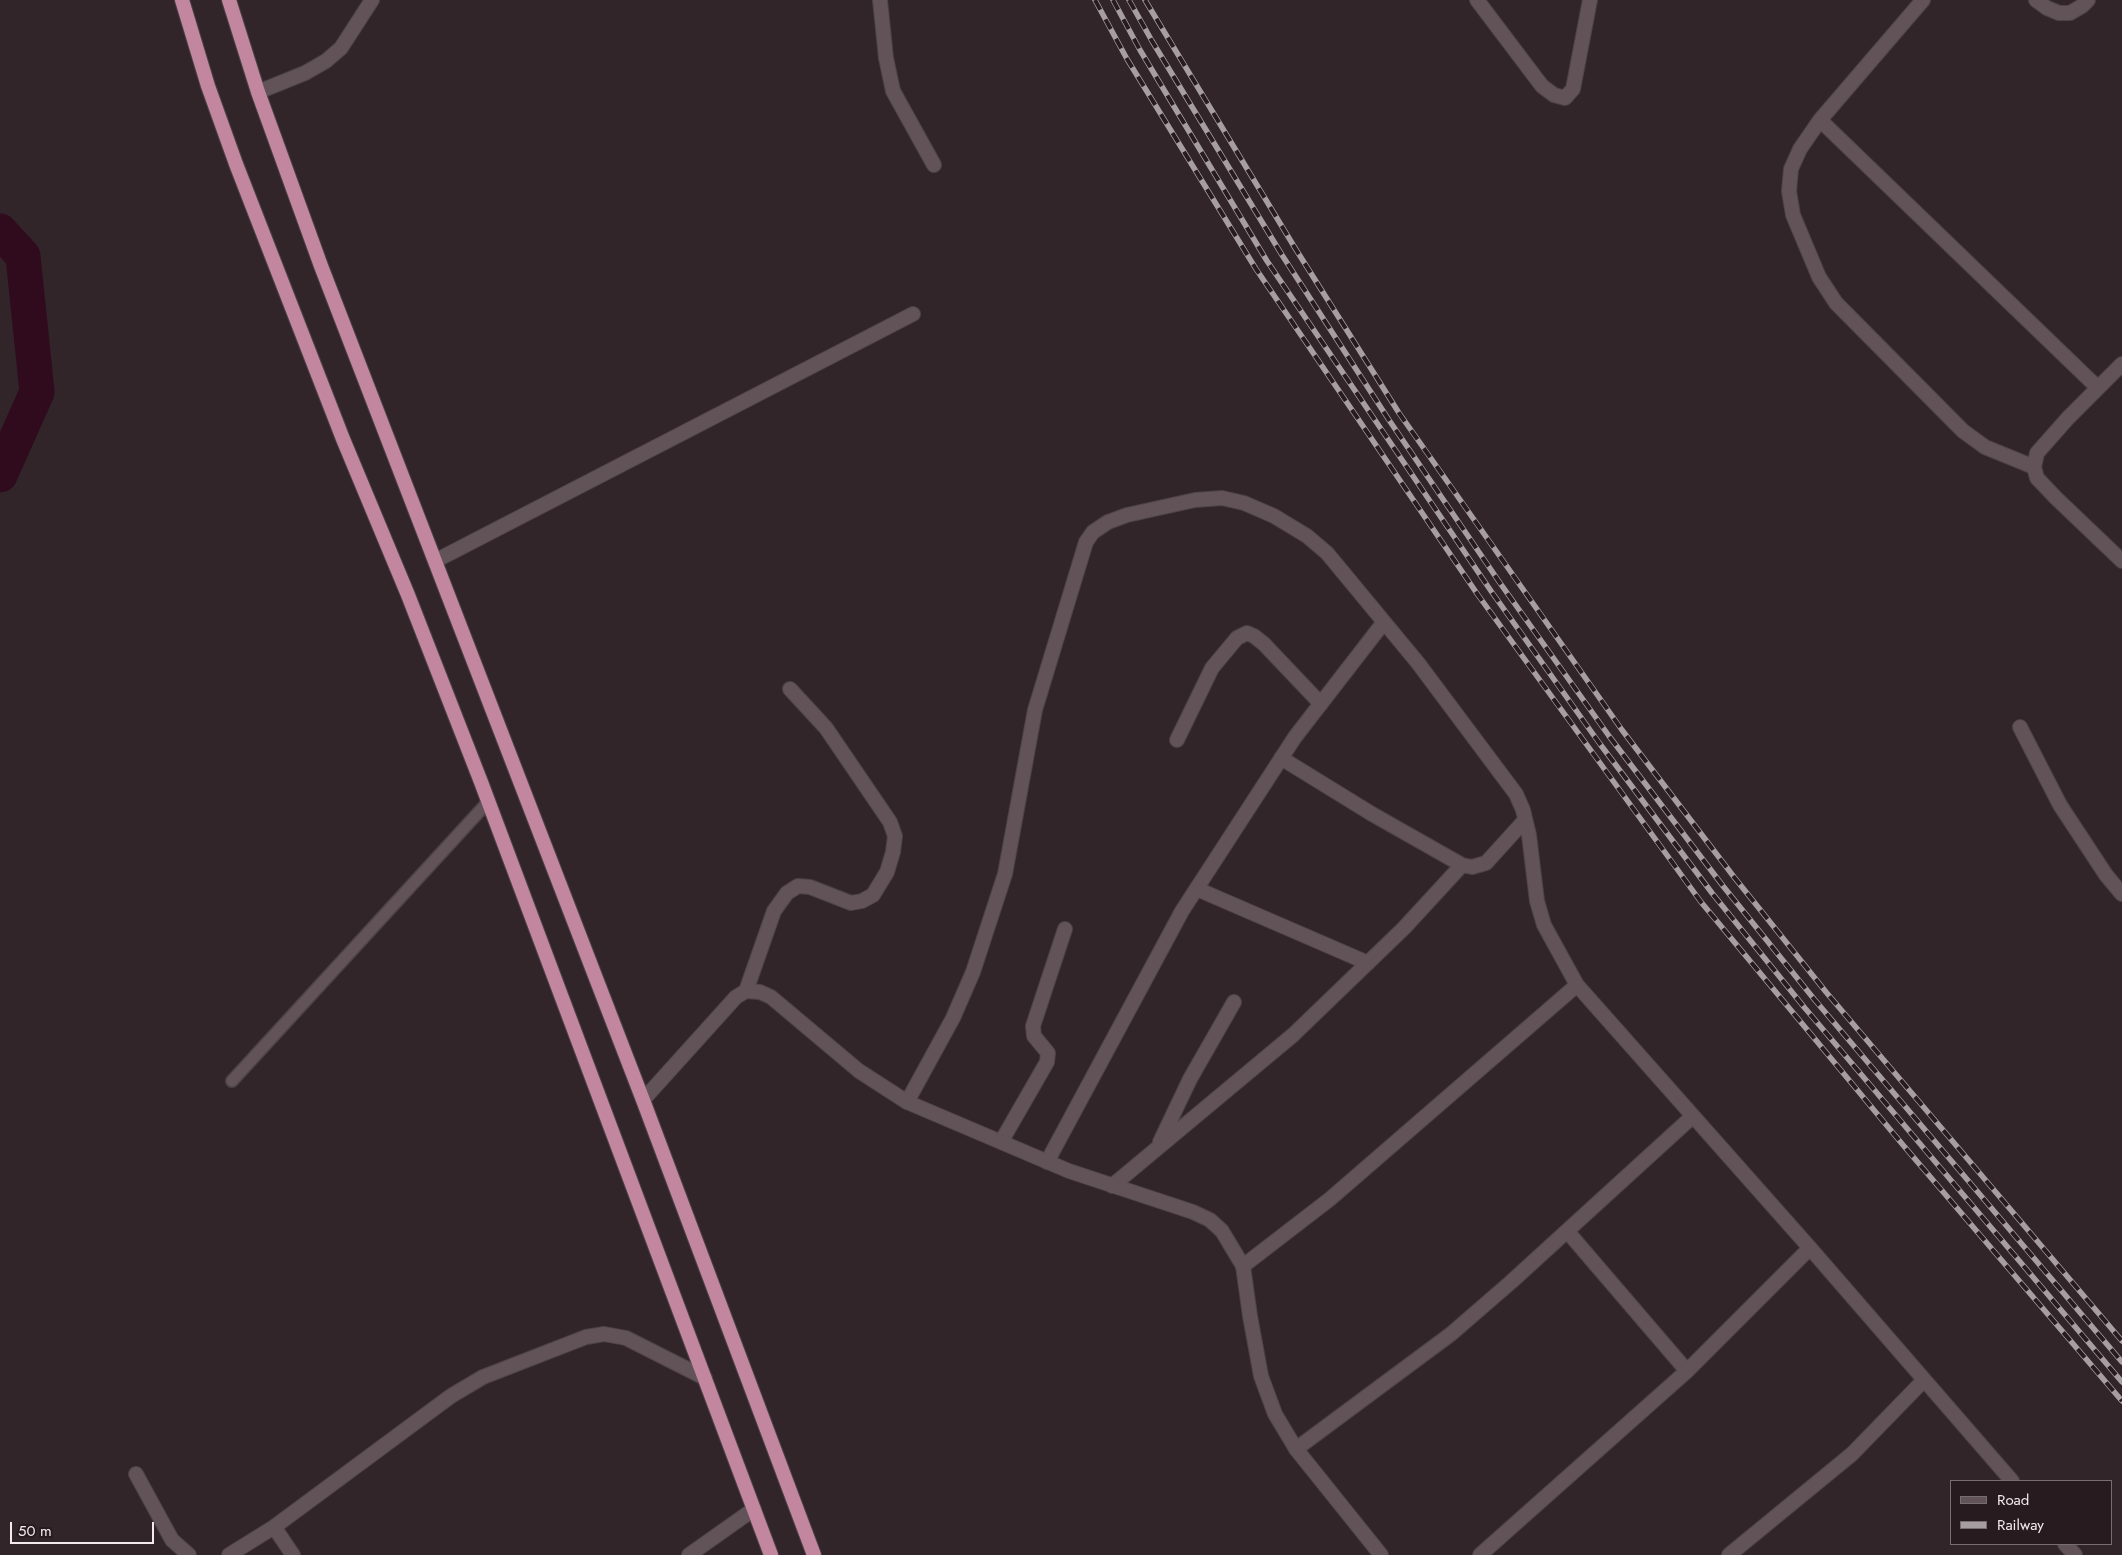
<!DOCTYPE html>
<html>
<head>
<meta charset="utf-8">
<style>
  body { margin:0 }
  #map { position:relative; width:2122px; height:1555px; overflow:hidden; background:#31252a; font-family:Jost,sans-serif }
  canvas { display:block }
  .legend { position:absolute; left:1950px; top:1480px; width:162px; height:65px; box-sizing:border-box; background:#271b20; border:1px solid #786e72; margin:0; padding:6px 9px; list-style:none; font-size:15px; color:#f2eaed }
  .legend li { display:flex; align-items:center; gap:10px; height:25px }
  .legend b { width:25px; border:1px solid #786e72 }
  .scale { position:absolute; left:10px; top:1522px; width:144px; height:22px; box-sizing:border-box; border:2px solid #f2eaed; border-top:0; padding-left:6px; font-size:15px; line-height:18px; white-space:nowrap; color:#f2eaed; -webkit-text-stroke:4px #271b20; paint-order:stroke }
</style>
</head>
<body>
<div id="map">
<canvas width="2122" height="1555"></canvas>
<ul class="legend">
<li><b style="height:6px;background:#615358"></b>Road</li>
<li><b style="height:6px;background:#a79ea1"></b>Railway</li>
</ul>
<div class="scale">50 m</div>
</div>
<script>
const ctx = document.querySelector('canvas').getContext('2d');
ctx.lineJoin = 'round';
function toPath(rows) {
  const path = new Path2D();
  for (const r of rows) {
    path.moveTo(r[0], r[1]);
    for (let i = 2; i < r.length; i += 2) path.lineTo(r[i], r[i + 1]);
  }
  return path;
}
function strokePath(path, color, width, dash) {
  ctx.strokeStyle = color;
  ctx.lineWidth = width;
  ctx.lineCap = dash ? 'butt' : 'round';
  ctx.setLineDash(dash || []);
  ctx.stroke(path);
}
strokePath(toPath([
  [0,231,23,256,37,392,0,475]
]), '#300a1d', 35);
const service = toPath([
  [232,1081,488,802]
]);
const minor = toPath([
  [880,0,886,58,893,91,934,165],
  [1477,0,1542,86,1554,95,1565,98,1573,89,1590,0],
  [1923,0,1820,120,1800,149,1791,169,1789,191,1793,215,1819,277,1836,303,1963,431,1985,447,2034,467],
  [2036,0,2047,8,2059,13,2070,13,2082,6,2088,0],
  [258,92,305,73,326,61,341,48,372,0],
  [1820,120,2098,388],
  [2122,364,2068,418,2037,453,2034,467,2037,478,2056,498,2122,561],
  [435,561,913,314],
  [2020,727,2060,805,2106,875,2122,894],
  [1177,740,1212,668,1237,638,1247,633,1254,636,1264,644,1321,704],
  [1281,758,1372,814,1462,865,1472,867,1486,863,1525,820],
  [1197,889,1368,963],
  [746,991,774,911,787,893,798,886,810,887,851,903,862,901,873,895,887,872,893,852,895,836,890,822,826,728,790,689],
  [907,1102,953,1018,973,972,1005,874,1035,710,1086,542,1093,532,1108,522,1127,515,1195,500,1222,498,1244,503,1274,516,1307,536,1327,553,1418,663,1516,794,1523,810,1529,835,1537,901,1544,925,1577,985,1810,1248,2012,1481],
  [1001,1142,1047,1062,1048,1053,1034,1036,1033,1026,1065,929],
  [1160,1142,1190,1079,1234,1002],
  [1047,1162,1182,911,1295,737,1384,622],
  [1112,1186,1293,1035,1404,928,1462,865],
  [1567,1231,1687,1371],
  [1243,1266,1330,1199,1577,985],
  [1296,1449,1451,1334,1511,1282,1693,1116],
  [136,1474,172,1540,189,1555],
  [274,1527,293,1555],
  [2065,1544,2075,1555],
  [229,1555,274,1527,451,1396,483,1377,586,1337,604,1334,626,1338,705,1378],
  [689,1555,754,1509],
  [1480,1555,1687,1371,1810,1248],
  [1729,1555,1852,1454,1924,1380]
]);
const tertiary = toPath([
  [643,1100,736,997,746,991,760,992,771,997,859,1071,907,1102,1069,1171,1193,1212,1210,1220,1222,1231,1243,1266,1250,1316,1261,1376,1275,1414,1296,1449,1381,1555]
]);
const trunk = toPath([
  [182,0,208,86,236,164,343,439,408,595,481,782,771,1555],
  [229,0,258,92,321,266,643,1100,814,1555]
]);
strokePath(service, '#4d4347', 14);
strokePath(minor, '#4d4347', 16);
strokePath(tertiary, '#4d4347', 16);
strokePath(trunk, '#4d4347', 16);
strokePath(service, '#615358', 11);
strokePath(minor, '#615358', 14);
strokePath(tertiary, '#615358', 14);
strokePath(trunk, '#c2879f', 14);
const rail = toPath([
  [1095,0,1127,59,1256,269,1478,595,1701,902,1903,1145,2122,1401],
  [1113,0,1140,50,1267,261,1491,591,1600,744,1712,893,1804,1007,2122,1382],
  [1129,0,1152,41,1282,255,1389,420,1500,583,1609,736,1723,886,1814,999,2122,1362],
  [1145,0,1295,248,1399,413,1622,730,1734,877,1826,992,2122,1341]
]);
strokePath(rail, '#a79ea1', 5.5);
strokePath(rail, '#271b20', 4, [11]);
</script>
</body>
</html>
